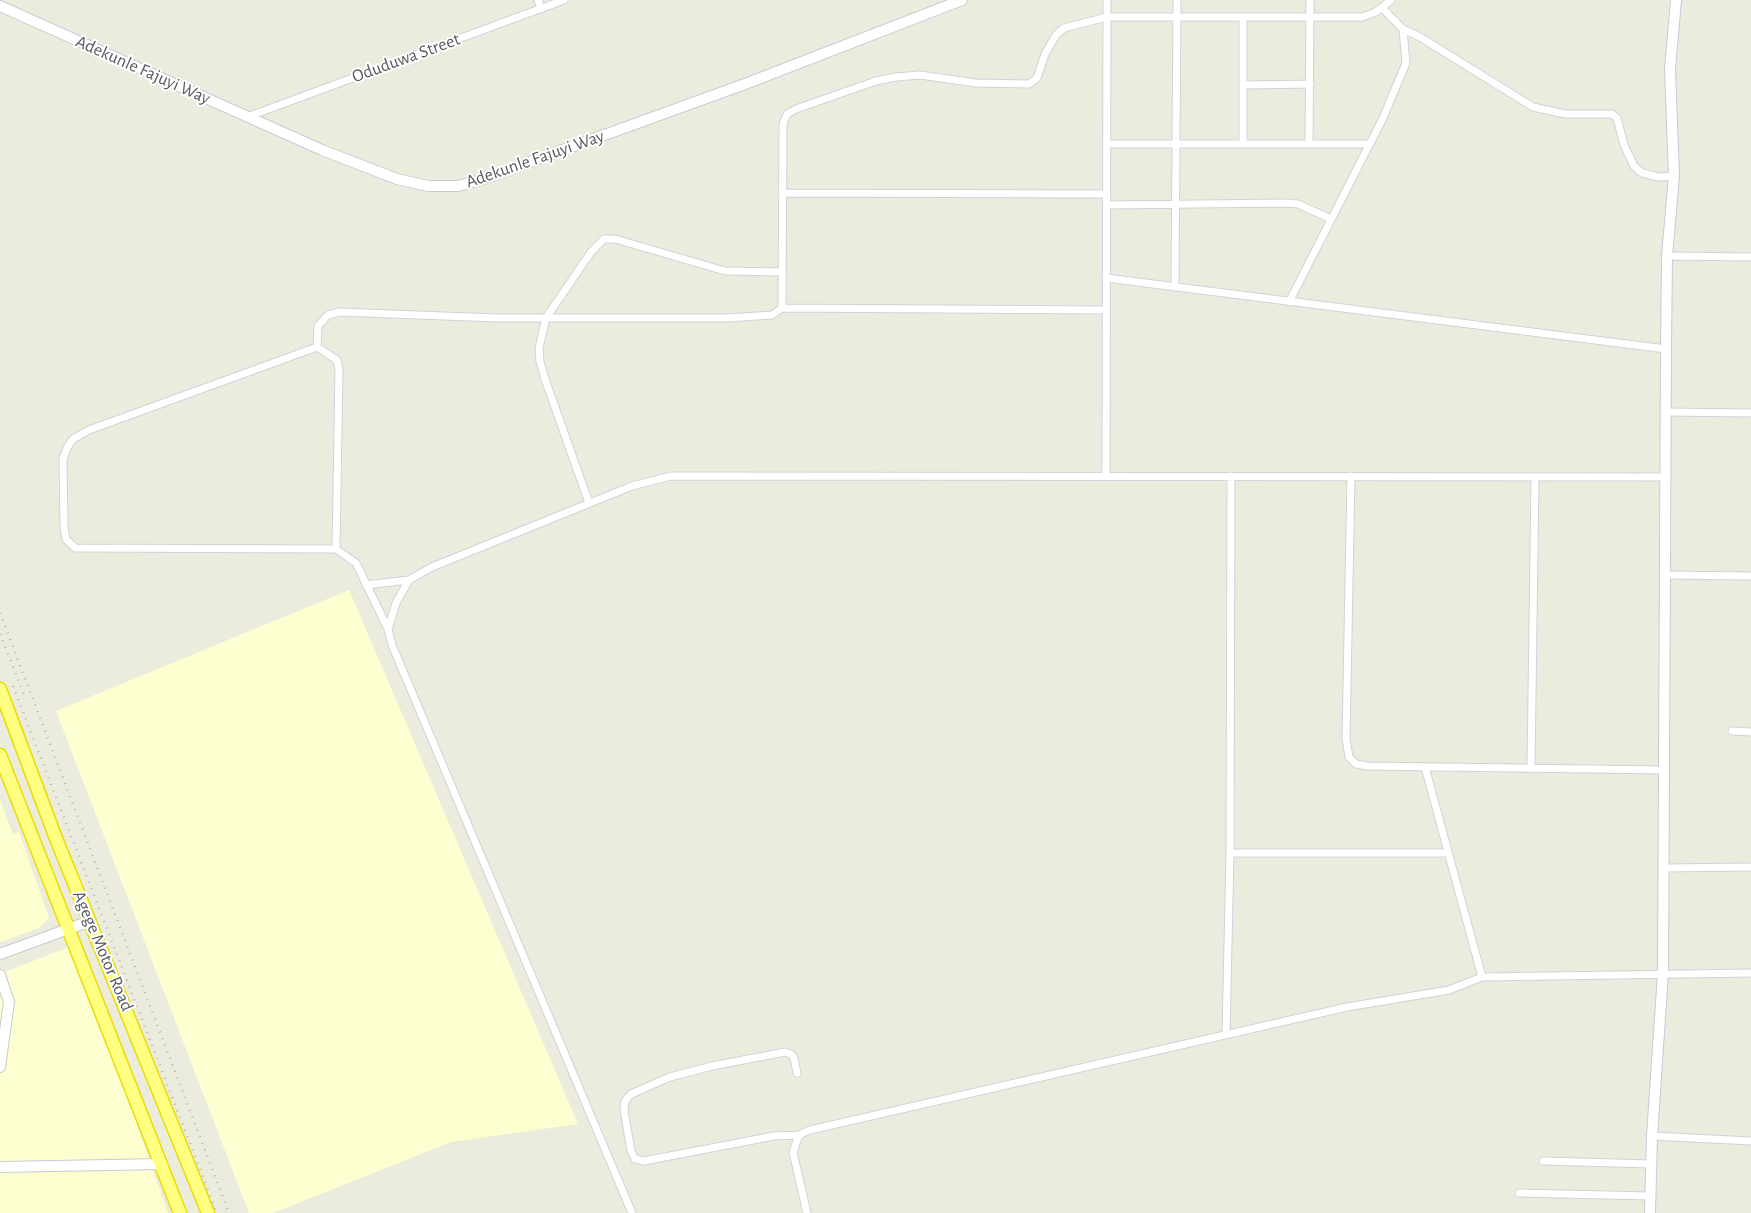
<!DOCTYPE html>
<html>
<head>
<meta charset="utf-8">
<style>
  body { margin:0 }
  canvas { display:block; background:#ececde }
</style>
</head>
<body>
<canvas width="1751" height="1213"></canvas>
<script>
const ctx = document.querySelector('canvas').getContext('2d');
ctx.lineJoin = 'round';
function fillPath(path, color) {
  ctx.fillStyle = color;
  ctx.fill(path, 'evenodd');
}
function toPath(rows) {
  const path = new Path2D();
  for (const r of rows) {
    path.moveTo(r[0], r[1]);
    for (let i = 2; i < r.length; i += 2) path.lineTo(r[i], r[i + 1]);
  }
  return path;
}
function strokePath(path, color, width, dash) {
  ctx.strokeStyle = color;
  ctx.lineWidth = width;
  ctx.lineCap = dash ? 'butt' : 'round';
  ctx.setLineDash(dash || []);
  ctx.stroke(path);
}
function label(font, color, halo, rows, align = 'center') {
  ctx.font = font + ' "Alegreya Sans",sans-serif';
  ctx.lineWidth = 4;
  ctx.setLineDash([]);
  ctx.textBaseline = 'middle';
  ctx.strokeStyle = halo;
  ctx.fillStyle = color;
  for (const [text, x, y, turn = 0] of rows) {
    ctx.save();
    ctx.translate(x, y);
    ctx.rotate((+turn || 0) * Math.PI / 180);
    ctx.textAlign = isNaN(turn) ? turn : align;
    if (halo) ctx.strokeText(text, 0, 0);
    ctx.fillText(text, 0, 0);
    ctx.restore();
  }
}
fillPath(toPath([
  [349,590,578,1124,451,1142,273,1213,249,1213,56,711],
  [0,800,13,834,19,832,49,918,39,928,0,942],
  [74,945,168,1213,0,1213,0,974]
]), '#feffd0');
const street = toPath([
  [538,0,541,9],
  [1243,17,1243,144],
  [1403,29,1420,37,1533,107,1565,114,1612,114,1617,118,1624,145,1634,166,1642,173,1659,177,1674,176],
  [1243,85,1310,84],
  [247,117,564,0],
  [1107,144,1369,144],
  [1309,144,1310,0],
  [782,193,1107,194],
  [1107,205,1288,203,1298,204,1331,219],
  [1667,256,1751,257],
  [1106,278,1666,349],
  [1175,287,1177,0],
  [1289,302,1383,118,1406,63,1403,29,1382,8],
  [782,308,783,124,787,114,796,109,876,81,896,77,920,75,976,83,1029,84,1037,78,1045,54,1056,35,1064,28,1107,17,1362,17,1376,12,1391,0],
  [317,347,318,326,328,315,339,312,497,318,727,318,772,315,782,308,1106,310],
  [1665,412,1751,413],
  [1106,475,1107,0],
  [1351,476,1346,739,1349,757,1356,764,1367,766,1664,770],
  [589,503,545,379,540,362,539,348,546,318,591,252,604,239,615,239,725,271,782,272],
  [336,549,339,370,337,360,317,347,89,430,73,439,67,448,63,459,64,527,66,539,75,548,336,549,356,563,388,629],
  [1666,575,1751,576],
  [366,585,409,580],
  [1732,731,1751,732],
  [1425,767,1482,977],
  [1531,768,1535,477],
  [1230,853,1448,853],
  [1663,868,1751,867],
  [1226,1035,1230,853,1231,476],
  [797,1073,794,1058,791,1054,785,1052,712,1066,670,1077,631,1094,625,1101,624,1110,631,1151,635,1159,644,1161,774,1136,799,1135],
  [1652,1136,1751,1141],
  [1543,1161,1651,1164],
  [1519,1193,1650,1196],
  [632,1213,392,645,388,629,396,603,409,580,432,567,632,486,671,476,1666,477],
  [807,1213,793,1152,799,1135,810,1130,1347,1007,1449,990,1482,977,1751,973]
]);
const secondary = toPath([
  [0,6,322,150,397,179,428,186,458,186,480,180,610,133,745,84,962,0],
  [0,954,90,921],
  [0,975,9,1002,0,1067],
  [0,1167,162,1164],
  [1650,1213,1652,1136,1663,973,1666,349,1667,256,1674,176,1670,69,1676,0]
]);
const highway = toPath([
  [0,689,55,836,208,1213],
  [0,755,180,1213]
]);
strokePath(street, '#d1d2da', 9);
strokePath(secondary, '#c9cad4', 12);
strokePath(highway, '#eadc00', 15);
strokePath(street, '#fff', 7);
strokePath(secondary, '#fff', 10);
strokePath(highway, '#ffff82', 12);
strokePath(toPath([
  [0,613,229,1213],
  [0,634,24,695],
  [13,686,217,1213]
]), '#b5b5b6', 2.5, [1, 6]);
label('18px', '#575961', '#fff', [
  ["Oduduwa Street",406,58,-20],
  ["Adekunle Fajuyi Way",143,70,24],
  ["Adekunle Fajuyi Way",535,159,-19],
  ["Agege Motor Road",103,951,67]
]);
</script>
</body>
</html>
